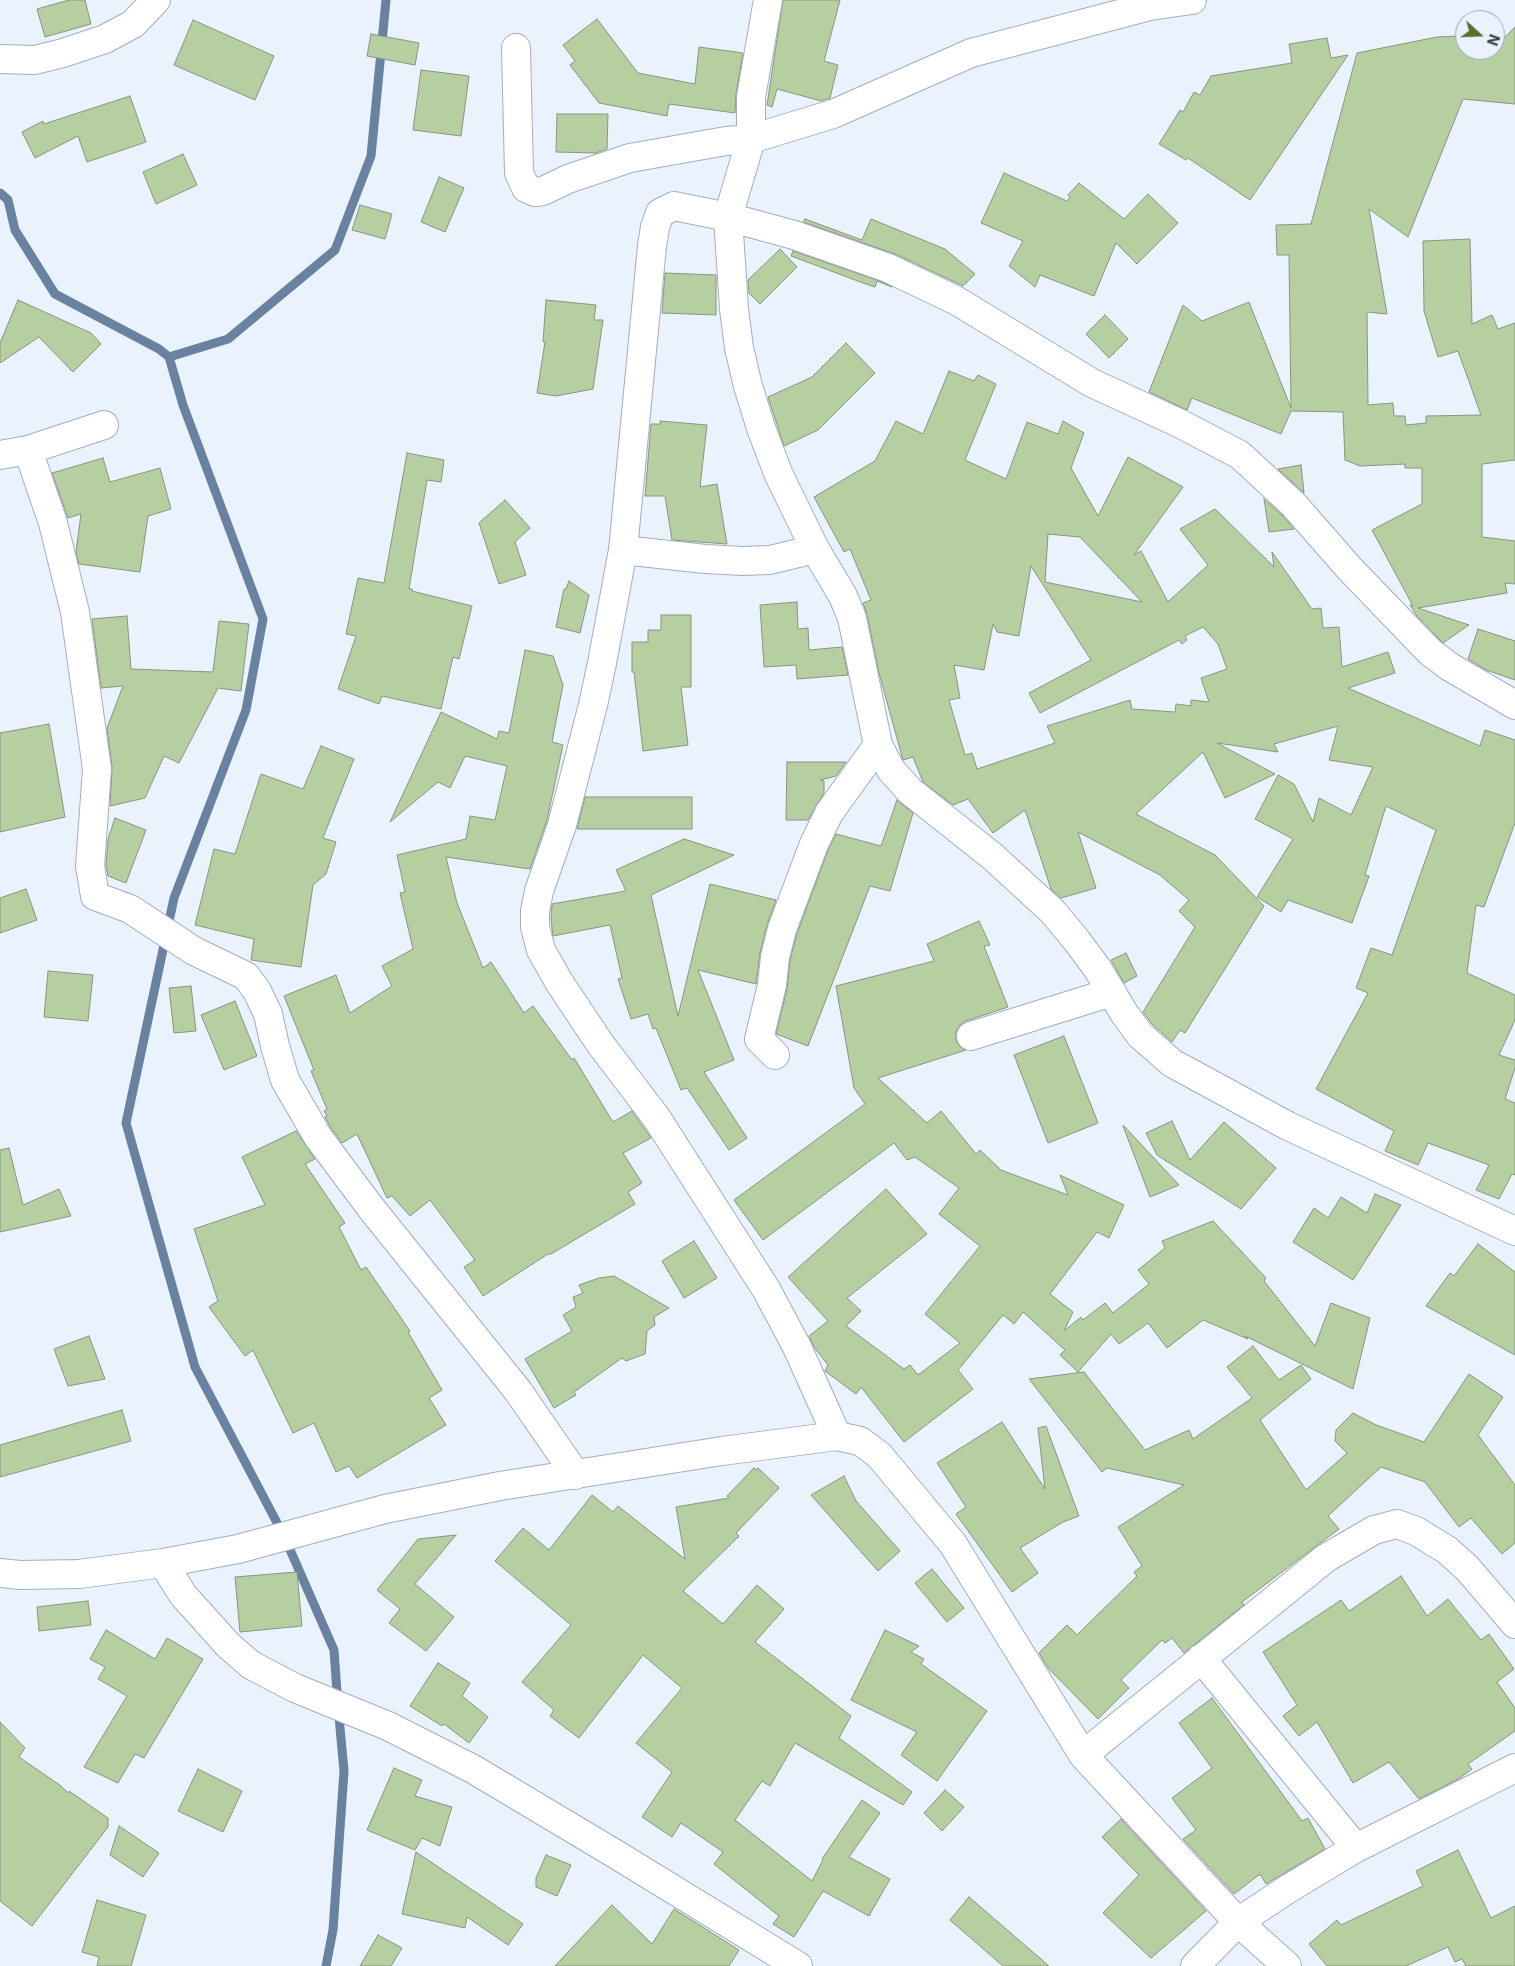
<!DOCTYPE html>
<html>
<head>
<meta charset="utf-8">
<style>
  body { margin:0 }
  #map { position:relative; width:1515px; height:1966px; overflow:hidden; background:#e9f2fd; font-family:Inter,sans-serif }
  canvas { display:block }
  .north { position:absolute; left:1455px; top:10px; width:50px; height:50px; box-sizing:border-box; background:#e9f2fd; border:1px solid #9fa7b1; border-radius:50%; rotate:110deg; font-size:14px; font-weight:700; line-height:20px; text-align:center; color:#31373f }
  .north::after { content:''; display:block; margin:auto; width:18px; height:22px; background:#50742d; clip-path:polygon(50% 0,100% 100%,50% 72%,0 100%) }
</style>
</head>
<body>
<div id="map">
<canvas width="1515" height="1966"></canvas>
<div class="north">N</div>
</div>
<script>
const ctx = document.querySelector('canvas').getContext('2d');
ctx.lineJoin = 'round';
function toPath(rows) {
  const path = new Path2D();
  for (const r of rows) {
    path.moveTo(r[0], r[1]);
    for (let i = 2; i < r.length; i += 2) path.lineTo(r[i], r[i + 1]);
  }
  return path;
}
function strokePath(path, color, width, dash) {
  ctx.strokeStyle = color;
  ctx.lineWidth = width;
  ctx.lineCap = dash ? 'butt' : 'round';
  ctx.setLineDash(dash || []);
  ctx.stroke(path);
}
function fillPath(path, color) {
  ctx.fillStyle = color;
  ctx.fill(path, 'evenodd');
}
strokePath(toPath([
  [0,193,8,200,15,230,55,294,159,349,169,357,183,405,263,619,246,710,174,898,126,1123,195,1367,284,1536,334,1650,338,1706,344,1771,333,1930,326,1966],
  [169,357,228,339,335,250,371,156,386,0]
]), '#6982a0', 9);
const building = toPath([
  [69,0,85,0,91,24,45,37,37,9,69,0],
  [783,0,840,0,824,61,838,65,830,98,821,101,777,89,772,107,767,105,783,0],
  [597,19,638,73,695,84,699,47,743,53,736,94,735,113,669,104,667,116,599,103,570,65,575,61,563,45,597,19],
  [193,20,274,56,255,100,174,65,193,20],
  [1515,27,1515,104,1463,99,1408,237,1369,209,1387,314,1367,312,1368,405,1393,403,1394,416,1405,416,1406,425,1426,423,1426,416,1481,415,1458,351,1438,357,1424,311,1423,241,1470,239,1472,324,1492,315,1498,329,1515,323,1515,460,1482,464,1482,537,1515,541,1515,584,1505,583,1507,593,1418,608,1469,625,1443,643,1417,616,1410,605,1413,606,1372,530,1422,504,1422,468,1405,468,1405,464,1360,466,1345,460,1343,412,1291,411,1281,434,1192,398,1187,410,1149,392,1183,305,1202,321,1249,302,1291,408,1289,255,1277,255,1276,225,1311,224,1357,53,1437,37,1460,36,1461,50,1495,50,1495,47,1515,27],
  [371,34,419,43,415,65,367,56,371,34],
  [1327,38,1331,58,1348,55,1250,200,1188,158,1186,160,1159,144,1180,110,1183,112,1194,92,1200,95,1211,76,1292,63,1289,44,1327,38],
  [421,70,469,76,461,136,413,130,421,70],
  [130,96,146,142,87,162,78,136,35,158,22,132,43,121,44,124,130,96],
  [557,114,608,114,607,149,596,153,556,152,557,114],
  [183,154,197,185,156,204,143,172,183,154],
  [1004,173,1067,201,1070,197,1068,195,1079,183,1124,219,1148,194,1178,223,1137,264,1116,243,1094,296,1040,275,1035,287,1009,266,1023,241,981,223,1004,173],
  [439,177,464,188,445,232,421,222,439,177],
  [360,205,392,214,385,239,352,230,360,205],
  [805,219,862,240,871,219,945,249,975,274,963,286,895,254,803,222,805,219],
  [780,249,797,267,760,304,749,293,748,280,780,249],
  [793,251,882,282,892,287,877,281,875,287,863,283,791,256,793,251],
  [665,273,716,275,716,315,662,313,665,273],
  [18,300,91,333,101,344,73,372,39,337,0,363,0,343,18,300],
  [546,300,596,305,594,320,603,320,593,389,556,396,537,393,545,342,543,342,546,300],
  [1105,315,1128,339,1109,358,1086,334,1105,315],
  [846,343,875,373,818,430,784,446,768,397,812,377,846,343],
  [949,371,974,381,978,375,996,384,965,460,1006,479,1027,422,1058,434,1063,421,1084,433,1071,468,1098,516,1128,457,1183,487,1134,555,1141,551,1168,602,1208,565,1180,529,1215,509,1274,567,1272,552,1312,609,1321,608,1323,628,1339,627,1342,667,1388,652,1395,673,1348,688,1480,746,1485,730,1515,740,1515,823,1484,907,1476,905,1467,973,1515,995,1515,1020,1499,1055,1515,1060,1515,1068,1505,1099,1515,1103,1515,1175,1512,1174,1499,1199,1476,1190,1489,1165,1428,1143,1418,1165,1385,1151,1394,1131,1316,1089,1368,993,1356,988,1371,948,1392,955,1436,830,1386,806,1365,875,1369,876,1352,923,1288,900,1281,912,1257,897,1293,839,1255,819,1278,775,1294,784,1313,822,1319,798,1351,815,1373,767,1329,760,1338,726,1274,744,1278,752,1217,743,1275,774,1225,798,1203,752,1136,814,1215,855,1264,906,1185,1033,1180,1030,1172,1042,1152,1024,1143,1012,1195,927,1179,911,1189,900,1160,875,1078,832,1096,888,1061,898,1051,889,1025,810,993,833,968,799,953,805,923,782,913,757,903,760,879,673,867,615,863,603,871,600,850,549,844,552,814,497,875,461,896,421,923,434,949,371],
  [1048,534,1080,537,1142,602,1045,582,1048,534],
  [1031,566,1091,660,1029,693,1040,713,1179,640,1182,644,1187,640,1185,636,1203,627,1218,644,1227,669,1201,678,1209,702,1191,700,1191,706,1176,704,1175,712,1132,709,1130,700,1047,726,1055,743,977,769,972,753,965,755,949,700,960,698,954,665,984,670,993,624,997,632,1019,636,1031,566],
  [660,421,707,425,700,487,717,484,727,544,672,540,665,496,645,496,651,424,661,424,660,421],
  [407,453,444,460,441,482,427,480,409,589,412,589,412,591,472,606,459,659,453,657,441,709,382,696,379,704,338,689,356,636,346,634,358,578,384,583,407,453],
  [103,458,110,482,160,468,171,509,148,516,140,572,79,564,76,552,81,514,68,518,52,473,103,458],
  [1301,465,1304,493,1278,469,1301,465],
  [1264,499,1282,515,1294,529,1269,532,1264,499],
  [505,500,530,528,515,542,526,575,499,584,479,523,505,500],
  [569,581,589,595,580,633,556,627,564,589,566,589,569,581],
  [797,602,798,629,808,628,809,650,842,647,848,675,797,679,796,665,764,667,760,605,797,602],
  [661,615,691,615,691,687,681,687,688,745,643,751,634,672,632,672,632,642,648,642,648,630,661,630,661,615],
  [127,616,131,669,213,672,219,621,249,624,241,691,218,688,179,763,164,756,145,798,110,806,112,767,107,728,123,686,101,688,92,619,127,616],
  [1478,629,1515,641,1515,680,1486,670,1468,659,1478,629],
  [525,650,553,656,563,685,552,742,563,745,547,820,530,869,446,857,457,903,483,968,491,962,524,1013,533,1006,572,1060,574,1058,613,1122,632,1111,651,1138,623,1153,642,1183,628,1192,635,1204,551,1254,548,1254,483,1296,464,1267,475,1260,430,1200,410,1216,392,1196,387,1198,357,1134,342,1143,331,1128,325,1117,327,1116,324,1111,327,1109,311,1071,314,1070,284,996,336,975,350,1013,392,986,382,966,413,949,400,893,405,892,397,855,466,839,470,816,495,820,507,766,465,756,450,788,438,782,390,822,441,712,497,739,499,731,509,733,525,650],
  [49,724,65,817,0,832,0,733,49,724],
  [321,746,354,759,323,838,336,842,326,874,313,885,301,967,251,960,254,939,195,925,214,849,235,854,261,774,303,789,321,746],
  [787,762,846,762,836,776,820,780,824,781,824,793,808,820,786,820,787,762],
  [585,797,692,797,692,829,577,829,585,797],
  [897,800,913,813,890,891,870,886,808,1046,776,1034,787,989,790,960,797,934,828,850,836,834,881,846,897,800],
  [115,818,146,830,126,883,108,876,106,865,108,839,115,818],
  [684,839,734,855,651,895,678,1016,710,884,776,900,767,925,760,953,756,984,698,970,734,1060,704,1072,747,1138,729,1150,687,1088,681,1090,656,1028,653,1029,648,1014,631,1019,618,979,622,978,610,925,553,936,551,919,552,904,626,891,616,870,684,839],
  [26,889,37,920,0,933,0,898,26,889],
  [979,921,990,945,984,946,1008,1007,966,1021,960,1025,956,1032,956,1040,960,1047,966,1050,878,1078,927,1123,941,1111,976,1154,980,1150,1001,1170,1068,1195,1060,1175,1124,1205,1109,1238,1097,1232,1050,1294,1073,1312,1064,1331,1081,1317,1083,1320,1105,1303,1113,1313,1149,1284,1138,1270,1165,1248,1162,1241,1213,1221,1266,1278,1264,1281,1315,1346,1331,1303,1370,1318,1353,1389,1245,1336,1248,1339,1203,1320,1167,1348,1148,1323,1119,1344,1111,1334,1078,1372,1060,1355,1065,1350,1023,1312,1014,1324,1003,1315,958,1370,973,1389,904,1442,861,1387,856,1394,825,1371,828,1365,814,1347,809,1336,828,1321,788,1277,886,1189,927,1234,847,1298,861,1311,846,1326,904,1369,910,1365,918,1375,960,1343,925,1314,980,1246,939,1214,959,1188,915,1157,907,1160,894,1143,763,1240,734,1200,865,1104,854,1088,836,986,934,961,927,944,979,921],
  [1126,953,1137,976,1124,983,1111,960,1126,953],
  [48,971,93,975,88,1021,44,1017,48,971],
  [191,986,196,1031,174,1033,169,988,191,986],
  [235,1001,257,1056,224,1070,201,1015,235,1001],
  [1064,1036,1098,1123,1048,1143,1014,1055,1064,1036],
  [1172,1121,1190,1160,1224,1122,1276,1168,1241,1209,1157,1155,1146,1133,1172,1121],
  [1123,1126,1124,1126,1179,1185,1150,1197,1123,1126],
  [296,1131,315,1159,305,1164,345,1223,339,1227,361,1270,366,1267,410,1331,408,1332,442,1390,429,1398,446,1425,357,1478,349,1466,336,1472,314,1423,293,1433,253,1350,245,1356,209,1307,218,1301,194,1229,265,1205,242,1157,296,1131],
  [9,1148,23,1205,59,1189,71,1216,0,1232,0,1150,9,1148],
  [1375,1194,1401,1205,1353,1280,1293,1242,1314,1208,1328,1218,1341,1197,1367,1213,1375,1194],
  [694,1241,717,1278,684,1298,662,1261,694,1241],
  [1478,1244,1515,1272,1515,1355,1426,1306,1450,1273,1454,1276,1478,1244],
  [614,1276,669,1308,654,1317,655,1325,647,1331,645,1354,626,1361,622,1358,574,1392,576,1395,554,1408,525,1359,572,1331,563,1315,576,1307,573,1297,583,1293,579,1285,599,1278,614,1276],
  [89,1336,105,1379,68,1386,54,1349,89,1336],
  [1253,1346,1279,1380,1301,1365,1311,1379,1260,1420,1306,1490,1347,1453,1335,1441,1336,1430,1353,1413,1376,1425,1424,1442,1469,1374,1503,1397,1478,1435,1515,1485,1515,1543,1502,1554,1471,1518,1459,1527,1425,1482,1381,1467,1328,1516,1339,1529,1242,1602,1244,1605,1184,1653,1172,1638,1165,1643,1162,1640,1121,1680,1129,1688,1098,1719,1048,1668,1039,1653,1067,1625,1077,1635,1137,1576,1134,1572,1142,1566,1118,1527,1184,1485,1107,1468,1102,1472,1029,1379,1084,1372,1145,1450,1189,1430,1193,1439,1252,1398,1227,1367,1253,1346],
  [122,1410,131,1441,0,1477,0,1445,122,1410],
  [1002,1422,1045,1489,1038,1428,1046,1426,1079,1516,1063,1522,1020,1548,1038,1573,1012,1592,956,1514,966,1507,937,1463,1002,1422],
  [754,1468,757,1470,758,1468,779,1488,736,1533,739,1536,683,1591,723,1624,757,1585,784,1609,755,1642,851,1716,839,1738,912,1792,903,1805,795,1743,770,1786,762,1781,735,1820,812,1881,823,1860,822,1859,862,1800,880,1813,849,1857,890,1879,869,1916,823,1891,794,1937,773,1924,779,1916,714,1864,723,1852,681,1823,672,1837,642,1817,672,1772,636,1743,682,1688,643,1655,579,1738,550,1716,554,1710,522,1682,571,1625,495,1561,523,1528,549,1550,592,1495,613,1512,618,1506,685,1559,676,1507,729,1498,727,1496,754,1468],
  [844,1476,856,1501,900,1551,878,1571,811,1495,844,1476],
  [456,1535,415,1584,454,1617,426,1651,389,1623,400,1609,377,1590,418,1539,456,1535],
  [932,1569,964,1608,947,1622,915,1583,932,1569],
  [297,1572,302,1626,240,1632,235,1577,297,1572],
  [1401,1576,1427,1616,1448,1599,1481,1640,1489,1634,1514,1669,1497,1682,1515,1708,1515,1731,1468,1764,1472,1769,1460,1778,1419,1799,1389,1762,1353,1783,1317,1722,1299,1736,1283,1716,1297,1705,1263,1652,1341,1600,1349,1611,1401,1576],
  [88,1601,91,1625,39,1631,37,1607,88,1601],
  [106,1630,155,1659,167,1638,203,1659,144,1758,135,1754,118,1783,84,1767,127,1696,98,1679,105,1667,90,1659,106,1630],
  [885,1630,919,1646,911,1652,924,1659,921,1664,987,1711,937,1781,901,1755,917,1732,851,1700,885,1630],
  [438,1663,470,1683,462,1696,488,1717,469,1743,444,1724,442,1726,410,1706,438,1663],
  [1212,1698,1302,1821,1308,1818,1325,1849,1266,1884,1260,1874,1234,1894,1183,1839,1196,1830,1172,1798,1212,1768,1179,1723,1212,1698],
  [0,1722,25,1748,19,1757,61,1786,68,1793,69,1791,108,1818,108,1827,32,1926,0,1901,0,1722],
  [394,1768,422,1780,415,1796,452,1807,440,1846,422,1838,415,1850,367,1830,394,1768],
  [198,1769,242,1791,223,1832,178,1811,198,1769],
  [945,1790,964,1807,942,1831,924,1813,945,1790],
  [1121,1819,1206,1911,1151,1958,1103,1913,1139,1875,1102,1837,1121,1819],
  [119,1826,159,1853,143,1877,110,1855,119,1826],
  [1458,1850,1491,1918,1515,1906,1515,1966,1466,1966,1462,1959,1455,1962,1448,1947,1406,1966,1327,1966,1309,1944,1337,1920,1341,1925,1423,1886,1416,1871,1458,1850],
  [416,1852,523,1924,508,1945,467,1917,465,1928,402,1914,416,1852],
  [546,1855,571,1865,557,1896,536,1887,536,1878,546,1855],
  [969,1897,1049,1966,1003,1966,950,1920,969,1897],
  [97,1900,146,1915,131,1966,97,1966,99,1957,82,1952,97,1900],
  [612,1905,652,1944,674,1909,739,1950,729,1966,555,1966,612,1905],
  [378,1935,402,1948,391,1966,360,1966,378,1935]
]);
fillPath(building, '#b5cfa1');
strokePath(building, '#899481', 1);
const minor = toPath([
  [768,0,751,97,751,139,728,217,734,309,739,348,748,386,761,428,778,473,815,549,843,596,852,618,878,745,891,770,910,791,992,856,1053,912,1077,941,1097,968,1124,1013,1140,1035,1172,1063,1288,1126,1515,1231],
  [516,48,519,173,526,188,535,192,543,191,568,179,630,158,726,141,751,139,833,114,971,53,1150,6,1192,0],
  [0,59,35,60,63,53,105,39,133,24,156,0],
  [28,450,53,523,75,612,97,769,90,866,95,896,130,909,194,951,246,976,257,991,268,1014,275,1046,285,1080,318,1137,371,1208,518,1391,576,1475],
  [0,455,28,450,104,425],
  [623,550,705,559,743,561,770,560,815,549],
  [971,1036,1112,992],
  [775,1055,759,1039,772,985,775,957,782,929,814,844,829,813,878,745],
  [837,1436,797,1347,766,1289,656,1117,601,1045,559,982,541,950,535,927,535,911,539,891,562,825,593,705,602,663,623,550,652,246,655,227,660,213,674,206,728,217,794,235,888,268,957,301,1092,383,1181,424,1240,455,1293,504,1350,569,1430,652,1450,667,1515,705],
  [163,1563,183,1595,228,1645,251,1665,295,1688,388,1726,473,1769,617,1855,798,1966],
  [0,1573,20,1575,79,1574,163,1563,238,1549,385,1509,500,1486,722,1451,837,1436,860,1441,879,1455,953,1544,1083,1755,1238,1922,1287,1966],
  [1201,1658,1356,1848],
  [1083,1755,1326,1558,1374,1530,1397,1524,1416,1531,1447,1550,1467,1568,1515,1624],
  [1195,1966,1238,1922,1288,1889,1356,1848,1515,1768]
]);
strokePath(minor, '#a1afc1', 30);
strokePath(minor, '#fff', 28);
</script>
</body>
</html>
